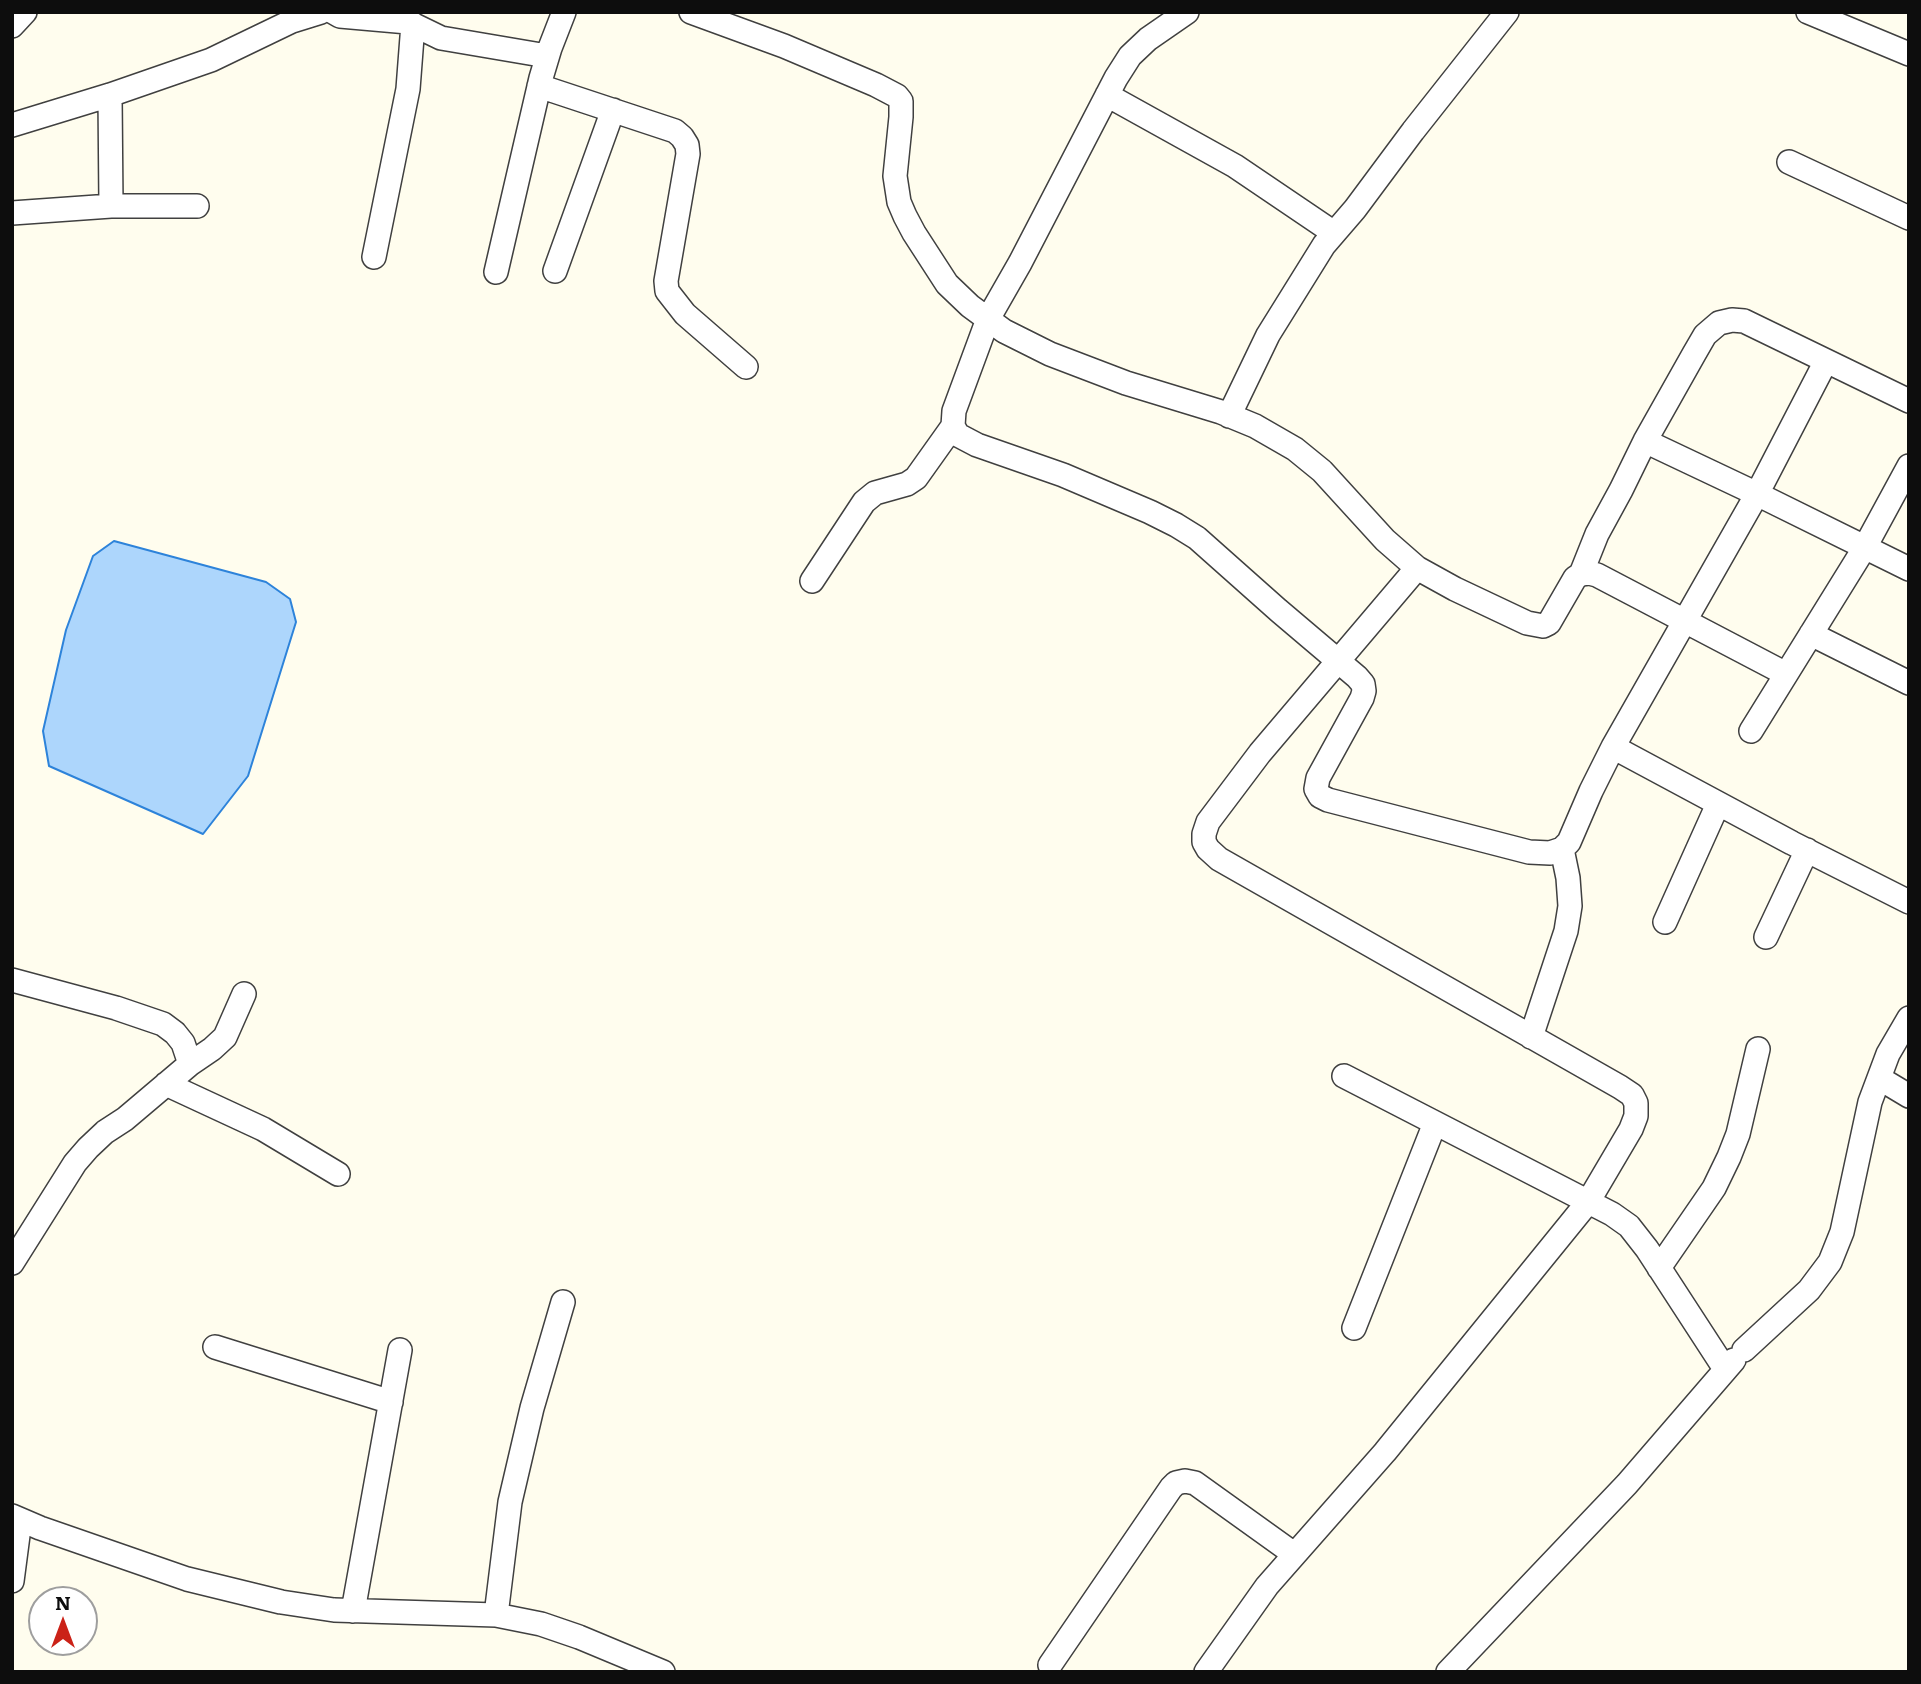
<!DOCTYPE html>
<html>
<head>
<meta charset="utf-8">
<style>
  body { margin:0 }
  #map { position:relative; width:1921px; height:1684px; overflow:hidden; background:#fffdee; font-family:Literata,serif }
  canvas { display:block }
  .frame { position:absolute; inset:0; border:14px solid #0d0d0d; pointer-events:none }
  .north { position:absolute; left:28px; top:1586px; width:70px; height:70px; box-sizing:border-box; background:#fff; border:2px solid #9e9e9e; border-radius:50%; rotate:0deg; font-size:19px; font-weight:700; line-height:28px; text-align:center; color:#0d0d0d }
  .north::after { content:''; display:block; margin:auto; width:24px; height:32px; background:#cb2218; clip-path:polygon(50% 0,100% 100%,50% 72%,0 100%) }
</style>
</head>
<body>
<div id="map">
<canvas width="1921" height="1684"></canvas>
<div class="frame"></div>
<div class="north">N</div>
</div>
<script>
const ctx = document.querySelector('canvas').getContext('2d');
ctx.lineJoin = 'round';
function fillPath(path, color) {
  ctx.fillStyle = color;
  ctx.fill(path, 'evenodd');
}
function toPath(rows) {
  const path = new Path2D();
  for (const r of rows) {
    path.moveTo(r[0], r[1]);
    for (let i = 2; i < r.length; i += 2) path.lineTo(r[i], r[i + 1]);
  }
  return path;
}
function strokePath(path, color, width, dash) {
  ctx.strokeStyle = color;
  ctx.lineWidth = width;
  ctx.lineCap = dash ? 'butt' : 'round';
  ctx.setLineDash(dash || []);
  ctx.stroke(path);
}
const water = toPath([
  [114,541,266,582,290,599,296,622,248,776,203,834,49,766,43,731,66,630,93,556,114,541]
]);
fillPath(water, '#add6fc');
strokePath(water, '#2d83da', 2);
const minor = toPath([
  [333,12,340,16,408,22,441,38,547,56],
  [691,12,784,46,876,85,897,96,901,101,901,117,895,176,899,202,905,216,914,233,947,284,970,306,1004,331,1050,354,1126,383,1221,412,1255,426,1295,449,1322,471,1385,540,1417,568,1455,589,1527,623,1543,626,1549,623,1575,578,1581,574,1589,573,1597,575,1786,674],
  [1187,12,1148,39,1130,56,1116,78,1020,263,988,319,954,411,953,426,958,435,977,445,1063,475,1150,512,1176,525,1197,538,1278,610,1357,677,1363,684,1364,691,1362,698,1318,778,1316,789,1320,796,1328,800,1529,852,1550,853,1562,849,1569,842,1591,791,1613,747,1757,494,1826,361],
  [1808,12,1909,54],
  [12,26,25,12],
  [539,86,675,131,682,137,687,145,688,154,666,281,667,291,685,314,746,367],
  [110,95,111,206],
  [1107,95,1235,166,1334,233],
  [12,125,110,95,211,60,292,21,321,12],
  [1789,162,1909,218],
  [12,213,111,206,197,206],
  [374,257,408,89,413,24],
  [555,271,613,110],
  [496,272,541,78,550,48,564,12],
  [1229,416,1268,335,1324,245,1355,209,1413,131,1507,12],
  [1645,441,1757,494,1909,569],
  [1581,574,1597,534,1621,490,1645,441,1694,354,1705,335,1719,323,1732,320,1744,321,1909,401],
  [812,581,864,502,875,493,907,484,916,478,953,426],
  [1811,634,1909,683],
  [1751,731,1865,547,1909,466],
  [1613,747,1792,843,1909,902],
  [1665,922,1718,804],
  [1766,937,1807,850],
  [12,980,116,1008,163,1024,175,1033,183,1043,190,1064,125,1119,105,1132,88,1148,75,1163,12,1263],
  [1531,1037,1566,931,1570,906,1568,878,1562,849],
  [190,1064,212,1049,225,1037,244,994],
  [1344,1076,1612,1214,1629,1226,1647,1249,1725,1369],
  [1879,1078,1909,1096],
  [166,1084,263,1129,338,1174],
  [1659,1268,1714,1188,1729,1157,1738,1134,1758,1049],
  [1354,1328,1435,1123],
  [215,1347,391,1402],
  [1744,1350,1809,1290,1830,1262,1842,1232,1870,1102,1888,1054,1909,1018],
  [12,1516,40,1528,187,1579,281,1602,334,1610,496,1615,541,1624,579,1637,663,1672],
  [12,1581,20,1520],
  [353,1611,400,1350],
  [496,1615,510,1502,532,1408,563,1302],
  [1050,1665,1171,1488,1176,1483,1185,1481,1195,1483,1294,1554],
  [1206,1672,1267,1586,1385,1452,1588,1202,1631,1129,1636,1116,1636,1103,1632,1095,1620,1087,1219,859,1208,849,1204,842,1204,834,1208,822,1260,753,1417,568],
  [1448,1672,1627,1484,1734,1360]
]);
strokePath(minor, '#404040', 26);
strokePath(minor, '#fff', 23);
</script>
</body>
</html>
